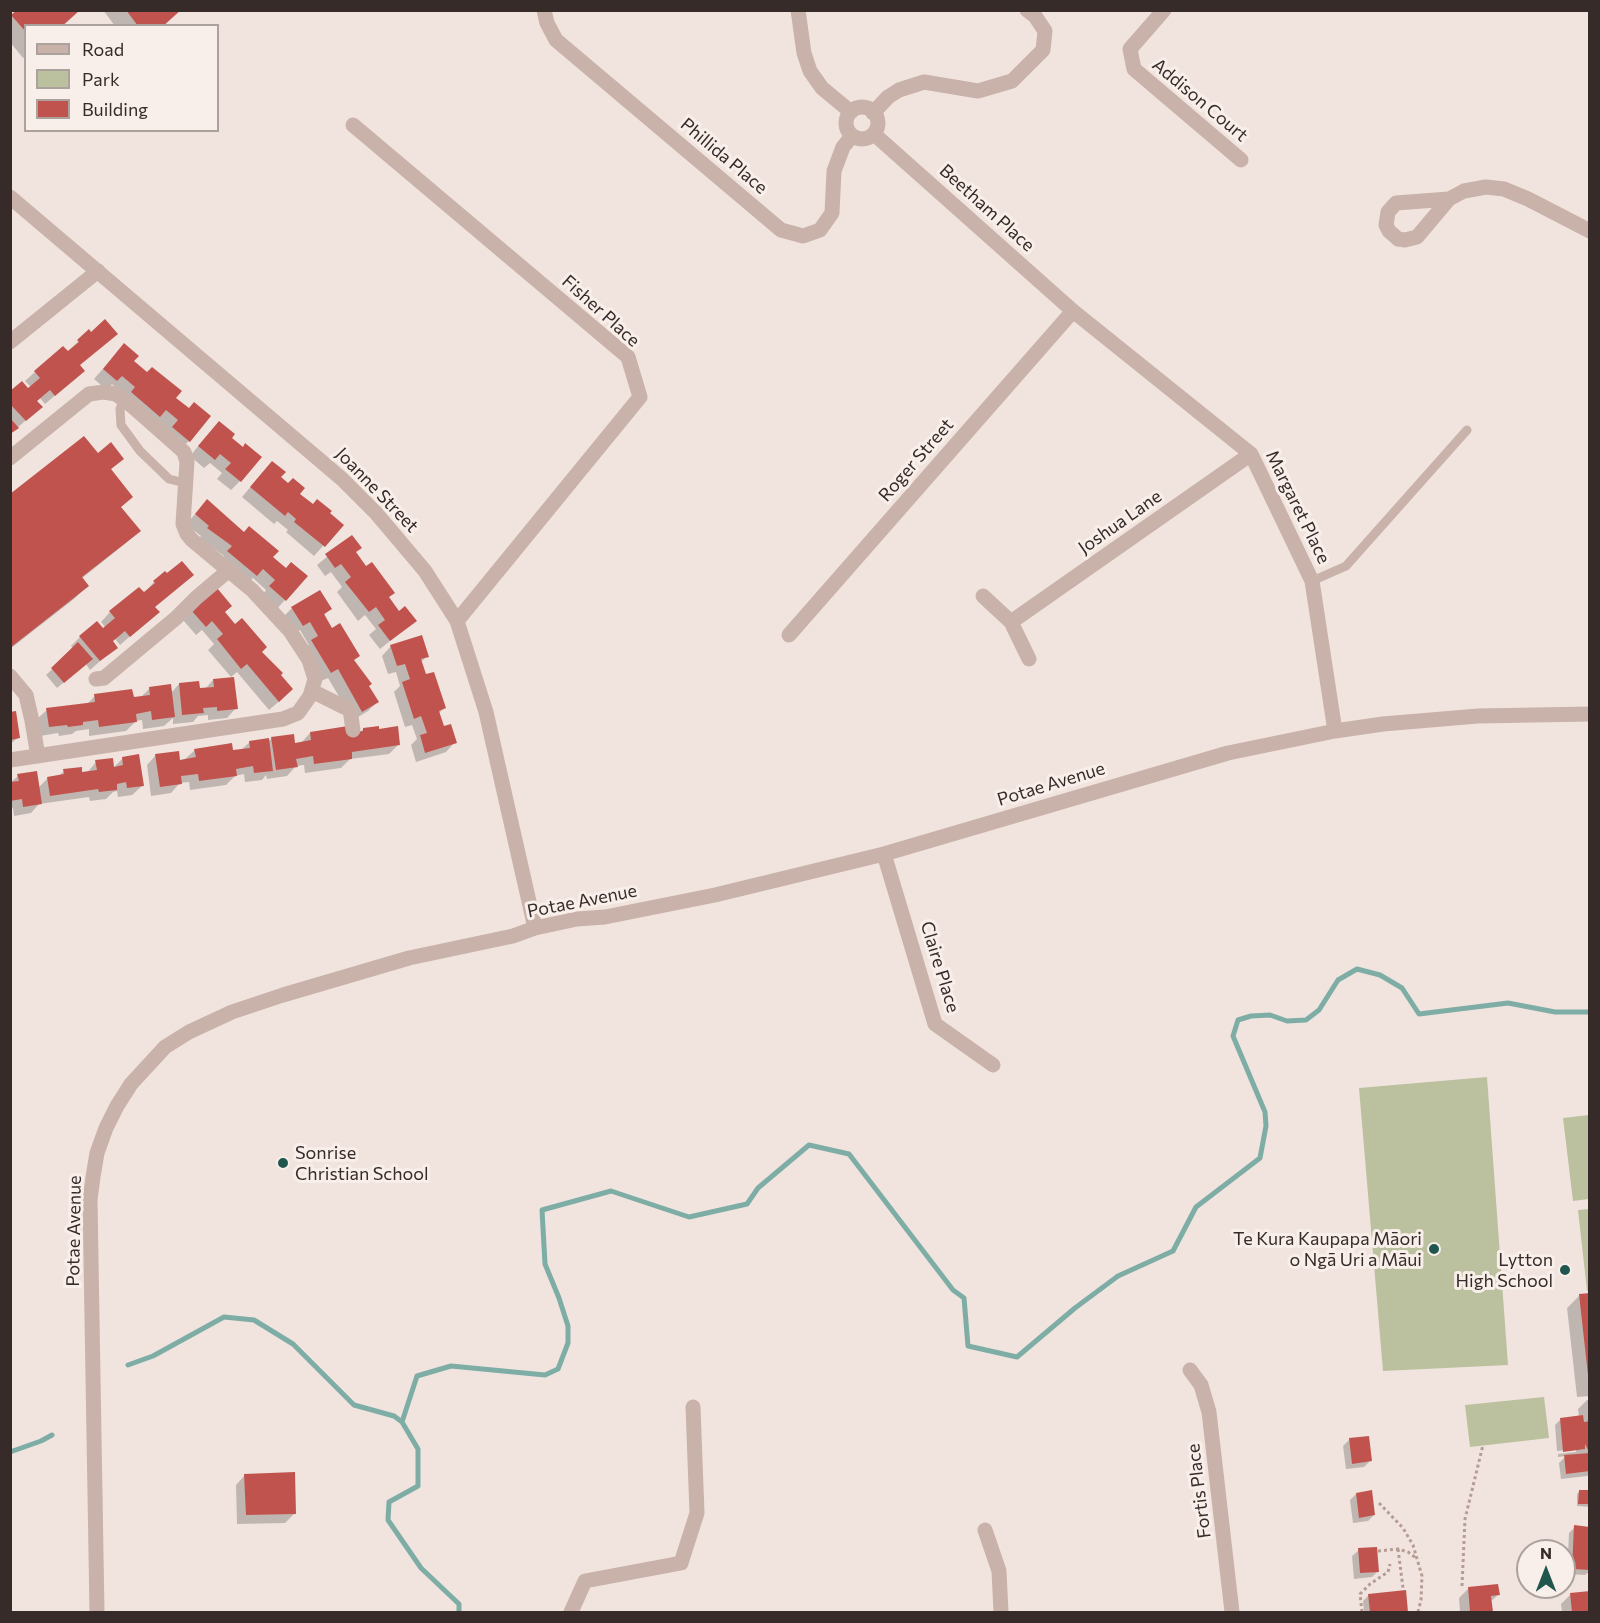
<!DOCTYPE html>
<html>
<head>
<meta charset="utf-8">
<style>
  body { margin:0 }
  #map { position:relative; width:1600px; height:1623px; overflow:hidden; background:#f1e4de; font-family:Commissioner,sans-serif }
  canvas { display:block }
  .frame { position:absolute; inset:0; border:12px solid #372b29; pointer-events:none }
  .legend { position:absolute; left:24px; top:24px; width:195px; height:108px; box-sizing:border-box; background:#f9efea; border:2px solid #aba19d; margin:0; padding:8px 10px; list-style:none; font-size:18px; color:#372b29 }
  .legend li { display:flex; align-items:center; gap:12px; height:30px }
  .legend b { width:30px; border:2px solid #aba19d }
  .north { position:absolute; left:1516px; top:1539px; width:60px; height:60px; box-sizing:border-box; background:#f9efea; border:2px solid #aba19d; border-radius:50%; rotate:0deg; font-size:16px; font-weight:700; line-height:24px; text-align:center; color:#372b29 }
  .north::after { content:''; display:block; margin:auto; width:21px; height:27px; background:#21564f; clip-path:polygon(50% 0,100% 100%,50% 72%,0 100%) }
</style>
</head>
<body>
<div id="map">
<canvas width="1600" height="1623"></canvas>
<div class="frame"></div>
<ul class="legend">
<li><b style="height:8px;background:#c9b2aa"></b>Road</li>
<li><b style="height:16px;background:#bbc09e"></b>Park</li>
<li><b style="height:16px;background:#c0534d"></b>Building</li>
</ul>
<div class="north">N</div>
</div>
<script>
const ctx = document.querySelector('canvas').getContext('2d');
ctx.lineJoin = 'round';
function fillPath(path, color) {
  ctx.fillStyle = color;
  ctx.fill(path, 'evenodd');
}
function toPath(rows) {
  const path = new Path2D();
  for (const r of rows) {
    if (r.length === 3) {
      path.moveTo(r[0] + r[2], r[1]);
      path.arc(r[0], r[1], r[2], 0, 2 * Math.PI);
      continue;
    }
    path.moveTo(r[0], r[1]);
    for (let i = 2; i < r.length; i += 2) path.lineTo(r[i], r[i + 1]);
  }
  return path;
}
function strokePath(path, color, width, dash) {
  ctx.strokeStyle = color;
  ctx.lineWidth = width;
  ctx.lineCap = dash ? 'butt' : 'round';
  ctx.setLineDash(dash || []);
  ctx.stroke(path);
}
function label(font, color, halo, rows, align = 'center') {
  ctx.font = font + ' Commissioner,sans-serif';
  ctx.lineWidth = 6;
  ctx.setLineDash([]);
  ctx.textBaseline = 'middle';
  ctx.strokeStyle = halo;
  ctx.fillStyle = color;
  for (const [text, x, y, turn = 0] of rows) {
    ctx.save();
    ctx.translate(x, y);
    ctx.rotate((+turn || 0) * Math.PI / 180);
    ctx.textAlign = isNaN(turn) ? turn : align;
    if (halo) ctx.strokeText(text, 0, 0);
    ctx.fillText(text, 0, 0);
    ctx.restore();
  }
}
fillPath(toPath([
  [1487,1077,1508,1365,1383,1371,1359,1088],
  [1589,1115,1589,1199,1573,1201,1563,1118],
  [1589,1209,1590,1290,1587,1291,1578,1210],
  [1544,1397,1549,1438,1470,1447,1465,1405]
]), '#bbc09e');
fillPath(toPath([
  [16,10,80,10,63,26,26,26,26,56,23,58,10,42,10,18,17,12],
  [103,10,179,10,164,26,115,26],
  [89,331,73,380,45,404,40,398,36,402,31,416,10,434,10,393,28,390,31,387,25,381,35,372,63,348,67,352],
  [115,355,132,361,174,398,189,441,179,450,112,384,107,390,94,379],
  [210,432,230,438,240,481,231,490,217,479,222,473,210,463,204,468,190,456],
  [97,455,122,459,110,470,131,497,120,508,139,531,126,543,81,579,87,586,74,599,10,649,10,496],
  [263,472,279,477,312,506,328,514,342,525,314,556,286,532,288,530,277,521,274,524,242,497],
  [198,511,271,557,286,570,306,576,276,610,261,597,266,590,253,578,246,585,219,561,224,556,199,538,201,536,186,524],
  [351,537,354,553,399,613,415,621,380,649,369,635,376,629,365,615,358,621,337,592,342,587,331,572,325,576,317,565],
  [181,563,154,607,158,612,120,645,115,639,111,642,116,647,90,670,86,664,57,688,46,675,73,649,71,646,80,637,103,630,106,628,101,622,110,612,143,594,154,582],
  [292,608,330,609,323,616,377,702,368,711,353,720,328,678,321,681,303,650,309,645,300,630,293,634,283,617],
  [192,611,223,612,279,675,282,699,269,710,237,672,231,677,208,650,214,644,202,630,196,635,183,620],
  [391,646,427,656,420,663,425,676,444,708,439,713,443,728,455,742,446,752,416,762,411,745,417,739,412,725,405,727,394,692,400,686,396,672,388,674,382,656],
  [213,680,236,708,227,718,208,720,208,715,198,716,193,722,173,724,173,718,164,726,143,729,142,720,136,721,126,731,89,736,89,729,76,731,72,734,59,736,58,733,40,736,37,719,47,710,86,705,95,696,140,698,150,688,171,693,179,684,198,690,205,689],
  [10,713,18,738,10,744],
  [363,729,377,730,399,744,389,754,350,759,341,768,305,773,304,765,296,766,287,776,267,779,266,775,262,780,245,782,244,774,235,776,226,785,190,790,189,782,180,783,171,793,151,796,147,765,156,755,179,761,185,759,195,750,241,750,250,742,268,742,272,738,294,744,301,743,310,733,360,733],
  [123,758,142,786,132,795,118,797,117,791,113,792,106,799,90,801,89,797,39,804,31,813,14,816,13,808,10,808,10,783,18,776,38,788,48,778,58,777,64,771,87,773,96,762,113,768],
  [1590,1294,1590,1396,1577,1397,1567,1308,1580,1295],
  [1587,1400,1590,1400,1590,1474,1587,1476,1561,1479,1559,1463,1566,1456,1558,1457,1558,1454,1576,1452,1576,1449,1557,1451,1555,1425,1561,1419,1579,1417,1578,1409],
  [1349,1440,1370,1461,1364,1467,1346,1469,1343,1446],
  [245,1475,294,1514,285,1523,237,1524,236,1485],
  [1580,1491,1590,1492,1590,1507,1577,1506,1577,1494],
  [1356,1494,1374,1515,1368,1521,1353,1523,1350,1500],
  [1590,1523,1590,1571,1585,1575,1567,1574,1569,1533,1575,1527,1589,1529],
  [1359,1550,1378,1571,1372,1577,1354,1579,1352,1556],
  [1468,1589,1498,1595,1490,1602,1492,1612,1460,1612,1459,1598],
  [1405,1591,1407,1612,1364,1612,1363,1601,1369,1595],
  [1590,1593,1590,1612,1562,1612,1561,1604,1571,1594]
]), '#0003');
strokePath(toPath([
  [128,1365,153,1356,224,1317,254,1320,293,1344,354,1405,394,1416,402,1422],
  [10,1452,41,1441,52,1435],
  [459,1612,459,1604,421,1568,388,1520,389,1502,418,1486,418,1449,402,1422,417,1376,451,1366,545,1375,558,1369,568,1343,568,1326,559,1298,545,1264,542,1210,611,1191,689,1217,747,1204,758,1188,809,1145,849,1154,953,1290,964,1298,968,1346,1017,1357,1075,1308,1118,1276,1173,1251,1196,1207,1260,1158,1266,1126,1265,1112,1233,1036,1238,1020,1251,1016,1270,1015,1287,1021,1306,1020,1319,1010,1338,980,1357,969,1380,975,1402,988,1419,1014,1508,1003,1555,1012,1590,1012]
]), '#7eada6', 5);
fillPath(toPath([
  [17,10,80,10,62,26,26,26,26,32,11,15],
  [126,10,181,10,163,26,138,26],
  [105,319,118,334,80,365,85,371,55,396,50,390,37,401,43,407,26,421,10,404,10,391,22,381,28,388,40,378,34,371,63,346,68,351,79,342,77,340,89,329,91,332],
  [124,343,139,356,134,361,147,372,152,367,182,391,176,398,189,408,194,402,211,416,190,442,172,427,178,420,166,410,160,417,131,392,135,387,122,376,117,381,103,369],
  [10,418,19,428,10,434],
  [219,421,235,434,232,438,243,447,245,443,262,457,241,482,225,469,231,463,220,454,215,460,198,446],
  [84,436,98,453,111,442,124,459,111,469,133,497,121,507,141,531,82,577,89,586,10,648,10,494],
  [272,461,286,472,281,477,288,483,293,478,305,488,300,494,313,504,317,499,332,511,330,513,344,525,325,547,294,522,296,519,288,512,285,516,250,487],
  [207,499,244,532,249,526,279,551,273,557,286,568,291,562,308,576,286,601,269,586,275,580,263,569,257,576,227,551,232,546,207,528,209,526,195,514],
  [352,535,362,548,356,552,366,566,372,562,395,593,389,597,399,611,405,606,417,621,390,641,378,625,385,620,376,607,369,612,345,582,351,577,341,564,335,568,325,554],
  [182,561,194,575,155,607,160,612,130,637,125,631,113,641,118,648,100,661,79,636,97,621,103,628,115,618,109,611,139,587,144,592,155,583,153,581,165,571,167,573],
  [217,588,232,606,225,612,235,624,242,618,267,647,262,652,283,673,281,675,293,689,279,702,247,664,241,669,217,639,223,634,212,621,206,627,191,610],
  [320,590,332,609,324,614,332,628,340,623,360,656,354,660,372,684,369,686,379,702,362,712,338,669,331,673,311,640,318,636,310,622,303,626,291,607],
  [422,635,429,657,421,659,426,674,434,672,446,708,439,711,444,726,451,724,457,743,425,753,420,735,427,733,421,716,414,719,402,682,410,679,405,664,397,666,390,645],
  [78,642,93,659,64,683,51,668],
  [234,677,238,709,217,711,217,707,203,708,204,713,182,715,179,683,199,681,200,688,214,687,213,679],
  [171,684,175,717,152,720,151,711,136,714,137,722,99,727,98,720,83,722,83,725,68,727,67,725,49,727,46,708,95,702,94,694,132,689,134,697,150,695,149,687],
  [16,711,20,738,10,740,10,712],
  [348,726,349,733,363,731,363,728,379,726,379,729,398,726,400,745,352,752,352,759,314,764,313,756,296,759,298,767,276,770,271,737,294,734,295,743,311,740,310,732],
  [269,738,273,771,254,773,253,766,236,769,237,776,199,781,198,774,181,776,182,784,160,787,155,754,179,751,180,760,196,757,194,749,232,743,233,750,250,748,249,741],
  [139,754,144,786,127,788,126,782,117,784,117,790,99,792,98,789,50,796,47,777,64,774,63,769,82,767,82,772,97,770,95,760,113,758,114,767,123,765,122,757],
  [37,771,42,804,23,807,22,799,10,801,10,782,19,781,17,774],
  [1590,1293,1590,1375,1588,1375,1579,1294],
  [1583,1415,1584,1422,1590,1421,1590,1450,1588,1450,1585,1444,1585,1449,1563,1452,1560,1418],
  [1369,1436,1372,1461,1352,1464,1349,1438],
  [1590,1453,1590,1471,1566,1474,1564,1455],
  [295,1472,296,1514,246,1515,244,1474],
  [1372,1490,1375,1515,1359,1518,1356,1493],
  [1579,1490,1590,1490,1590,1504,1578,1504],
  [1574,1525,1590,1527,1590,1570,1572,1569],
  [1377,1547,1379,1572,1360,1573,1358,1548],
  [1498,1584,1500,1595,1491,1596,1493,1612,1470,1612,1468,1587],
  [1406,1590,1408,1612,1370,1612,1368,1594],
  [1590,1591,1590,1612,1572,1612,1570,1593]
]), '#c0534d');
strokePath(toPath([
  [1379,1503,1403,1528,1413,1545,1422,1576,1421,1600,1418,1612],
  [1398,1549,1403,1588],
  [1378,1551,1398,1549,1408,1552,1416,1558],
  [1462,1586,1465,1519,1483,1445],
  [1362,1612,1360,1594,1370,1584,1388,1572,1390,1564]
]), '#b59c94', 3, [3, 3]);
strokePath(toPath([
  [124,399,120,409,121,425,140,451,169,479,185,483],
  [1312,581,1346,566,1467,430]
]), '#c9b2aa', 9);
strokePath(toPath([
  [544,10,547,23,556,40,781,230,803,236,820,230,832,213,834,171,843,147,852,136],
  [798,10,804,53,810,71,822,88,851,112],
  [1164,10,1130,49,1134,69,1241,160],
  [862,123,16],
  [873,113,888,97,899,90,924,82,978,91,1012,81,1043,50,1045,31,1035,16,1027,10],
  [353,125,628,357,640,397,457,621],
  [874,134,1073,311,1251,454,1312,581,1335,731],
  [10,197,342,479,376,513,425,571,457,621,486,712,535,928],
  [1449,199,1417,237,1405,240,1398,239,1389,231,1386,225,1388,212,1396,203,1449,199,1464,191,1486,187,1504,189,1528,199,1590,231],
  [10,342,98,271],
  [10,458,89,394,104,392,116,394,132,406,184,452,187,462,183,524,187,534,192,540,252,590,290,631,309,660,315,679,310,696,298,713,283,719,10,760],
  [983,596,1011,622,1029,659],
  [1011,622,1251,454],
  [789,635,1073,311],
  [10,676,26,695,32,721,38,756],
  [96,679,104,678,176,618,196,598,229,570],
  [312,691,350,710,353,730],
  [884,854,935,1024,993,1065],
  [1190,1370,1201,1385,1209,1412,1232,1612],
  [985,1530,999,1571,1001,1612],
  [97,1612,90,1200,93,1177,97,1153,106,1128,117,1106,131,1084,165,1047,189,1032,232,1012,283,995,409,958,513,936,535,928,577,919,605,917,715,895,884,854,1228,753,1335,731,1383,724,1478,716,1590,714],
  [571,1612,585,1581,681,1563,697,1513,693,1407]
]), '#c9b2aa', 15);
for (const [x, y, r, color] of [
  [283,1163,6,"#21564f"],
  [1434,1249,6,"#21564f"],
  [1565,1270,6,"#21564f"]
]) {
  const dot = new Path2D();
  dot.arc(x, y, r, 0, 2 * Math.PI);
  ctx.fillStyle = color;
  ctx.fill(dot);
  strokePath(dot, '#f9efea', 2);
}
label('18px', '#372b29', '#f9efea', [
  ["Addison Court",1200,100,40],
  ["Phillida Place",724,156,40],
  ["Beetham Place",987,208,42],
  ["Fisher Place",601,311,42],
  ["Roger Street",916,460,-49],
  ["Joanne Street",377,490,46],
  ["Margaret Place",1298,507,64],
  ["Joshua Lane",1120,522,-35],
  ["Potae Avenue",1051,784,-17],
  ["Potae Avenue",582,901,-11],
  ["Claire Place",940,967,73],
  ["Potae Avenue",74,1231,-89],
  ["Fortis Place",1199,1491,-97]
]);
label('18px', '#372b29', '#f9efea', [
  ["Sonrise",295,1153,"left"],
  ["Christian School",295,1174,"left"],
  ["Te Kura Kaupapa Māori",1422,1239],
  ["o Ngā Uri a Māui",1422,1260],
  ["Lytton",1553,1260],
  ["High School",1553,1281]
], 'right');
</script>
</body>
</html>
